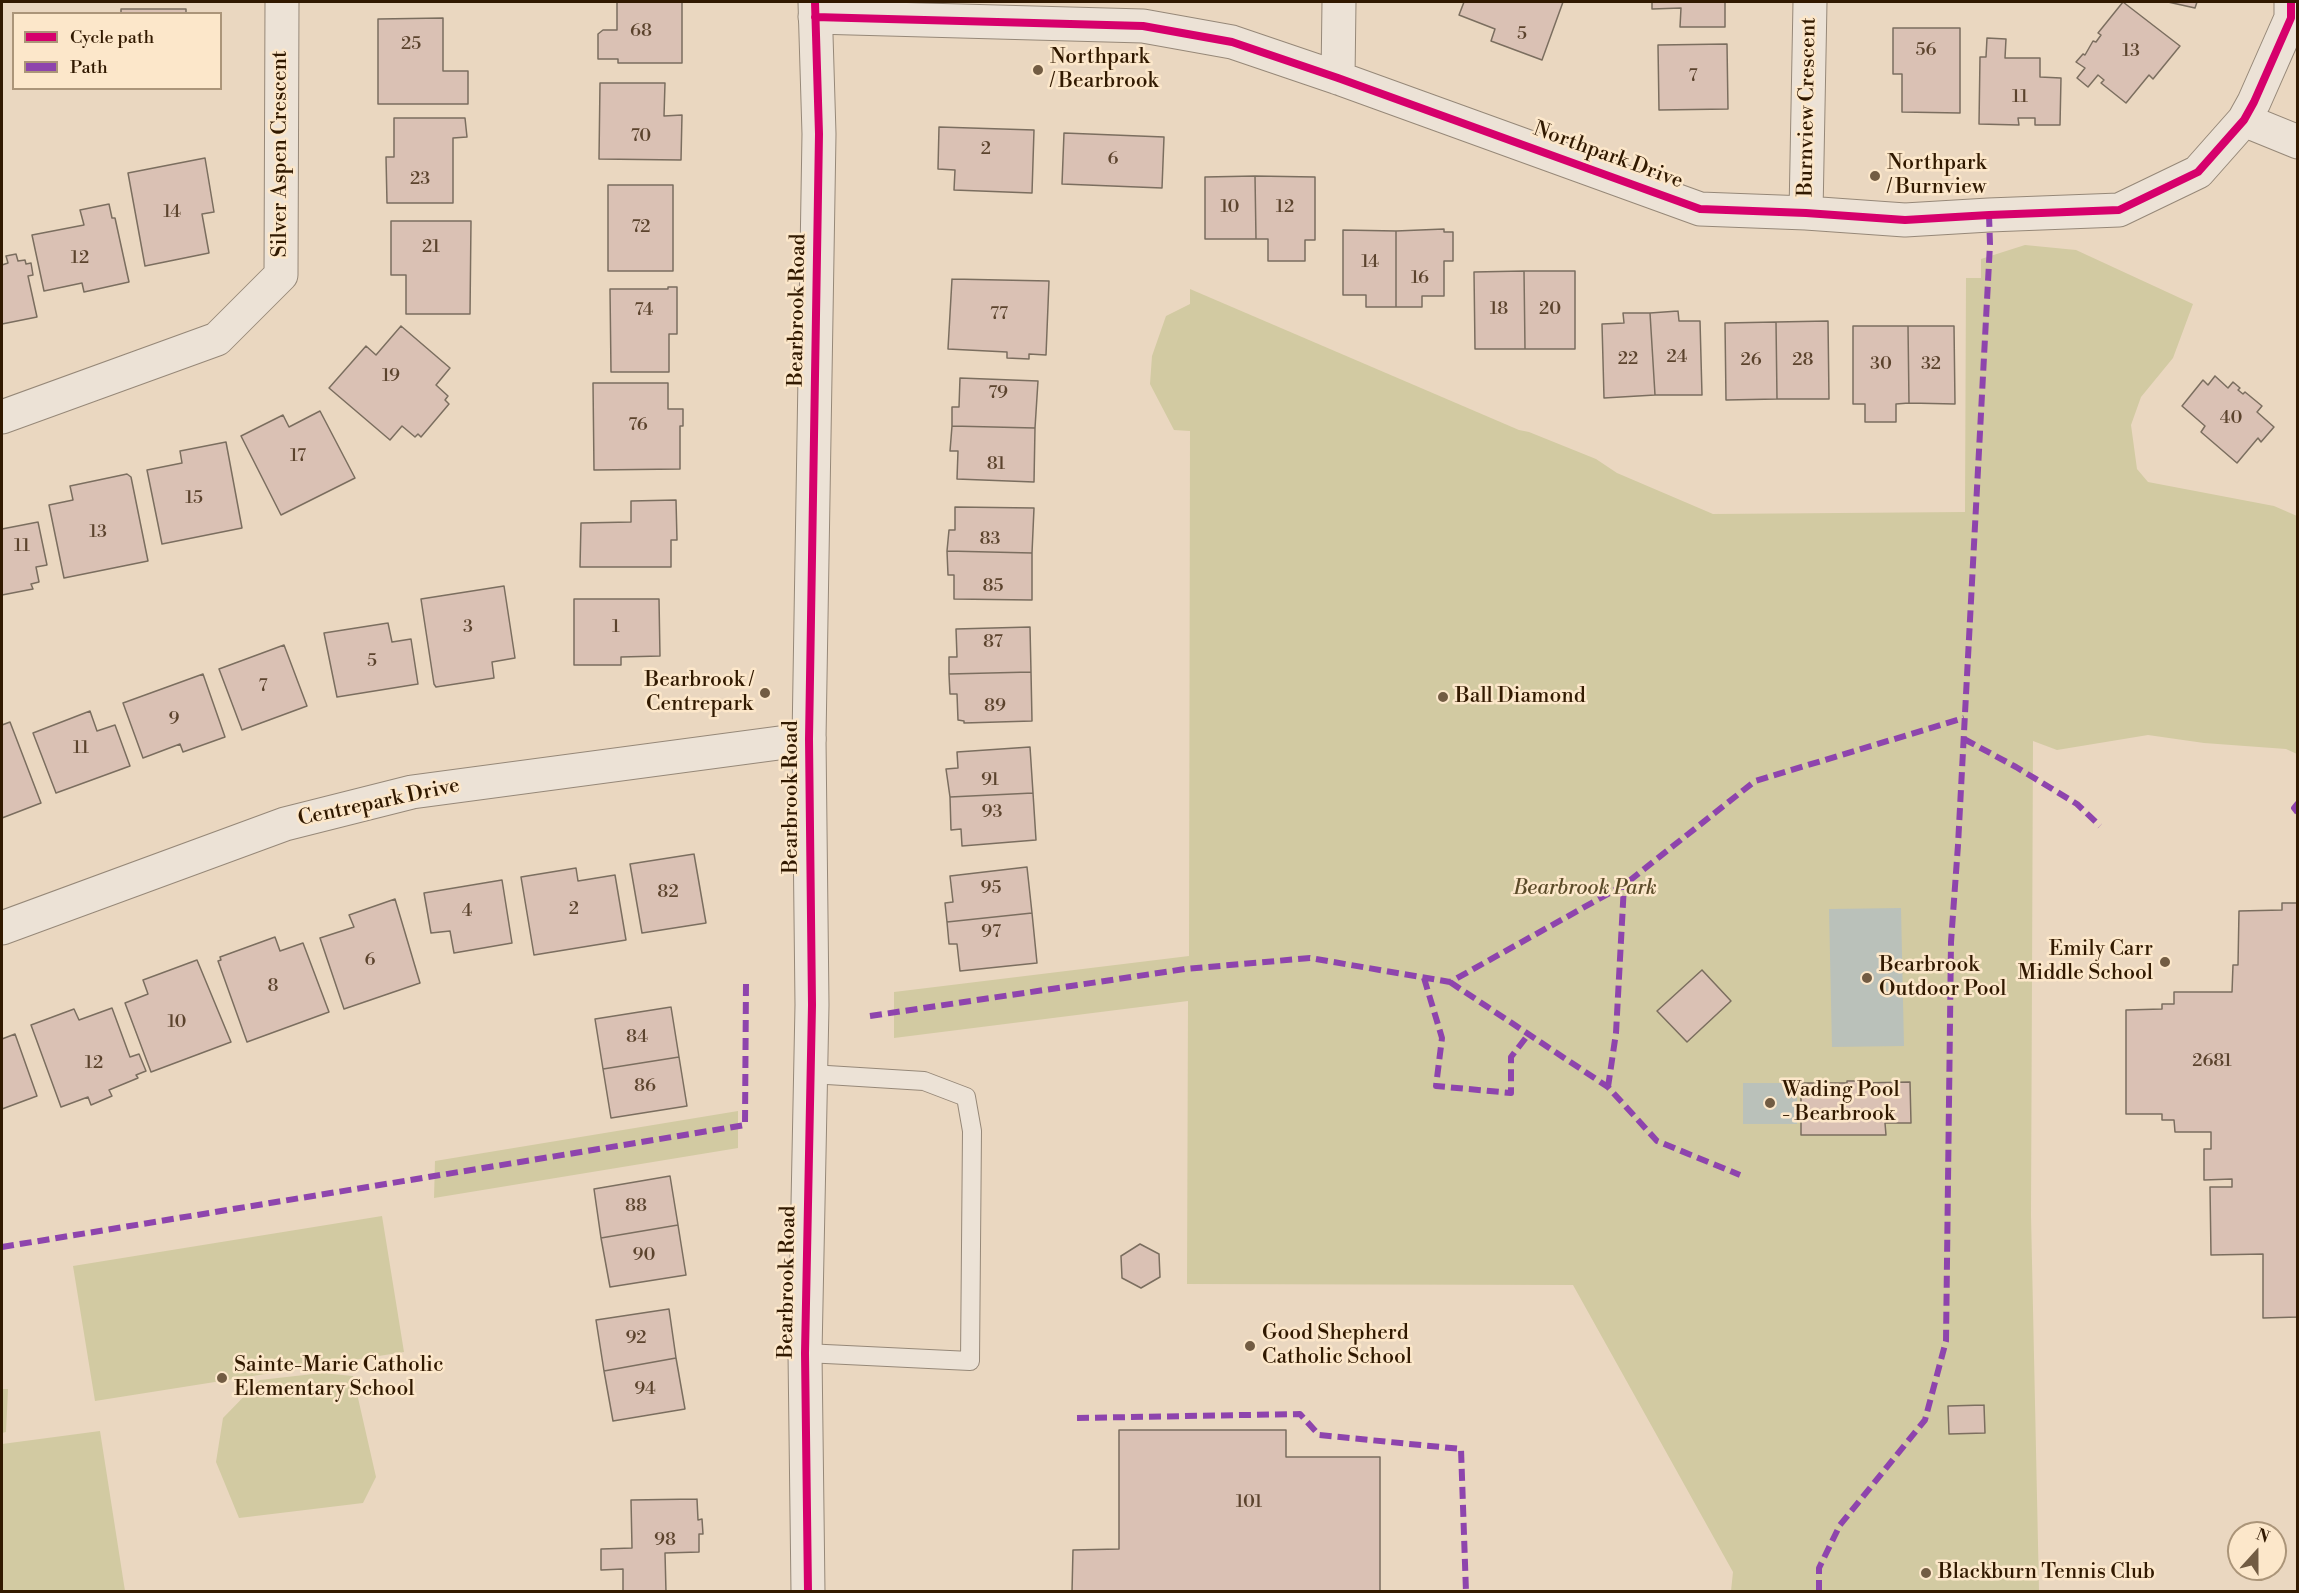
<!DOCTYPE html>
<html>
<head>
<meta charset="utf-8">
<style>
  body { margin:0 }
  #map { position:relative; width:2299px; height:1593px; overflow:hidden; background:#ead7c0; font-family:"Libre Bodoni",serif }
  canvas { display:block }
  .frame { position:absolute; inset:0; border:3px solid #311900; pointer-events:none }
  .legend { position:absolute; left:12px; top:12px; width:210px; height:78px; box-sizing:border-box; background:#fce7ca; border:2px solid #ab9579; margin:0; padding:8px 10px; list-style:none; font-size:18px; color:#311900 }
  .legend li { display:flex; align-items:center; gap:12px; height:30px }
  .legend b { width:30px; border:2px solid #ab9579 }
  .north { position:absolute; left:2227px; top:1521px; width:60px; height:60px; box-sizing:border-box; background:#fce7ca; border:2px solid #ab9579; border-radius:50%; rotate:21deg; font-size:16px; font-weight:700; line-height:24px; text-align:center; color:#311900 }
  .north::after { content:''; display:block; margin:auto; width:21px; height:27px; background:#725c43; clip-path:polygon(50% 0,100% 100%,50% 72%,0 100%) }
</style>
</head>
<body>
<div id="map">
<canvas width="2299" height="1593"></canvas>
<div class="frame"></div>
<ul class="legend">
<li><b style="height:8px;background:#d6006c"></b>Cycle path</li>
<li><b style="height:8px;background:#8e44ad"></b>Path</li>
</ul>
<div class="north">N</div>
</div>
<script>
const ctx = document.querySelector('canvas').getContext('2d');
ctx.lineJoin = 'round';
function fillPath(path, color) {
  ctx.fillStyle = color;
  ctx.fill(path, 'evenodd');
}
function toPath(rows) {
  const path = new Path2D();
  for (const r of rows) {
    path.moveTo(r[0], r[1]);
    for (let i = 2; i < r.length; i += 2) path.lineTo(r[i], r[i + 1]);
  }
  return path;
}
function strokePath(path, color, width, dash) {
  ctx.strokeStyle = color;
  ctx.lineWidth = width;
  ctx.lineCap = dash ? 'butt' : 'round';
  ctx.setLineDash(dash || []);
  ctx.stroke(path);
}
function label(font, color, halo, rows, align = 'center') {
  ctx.font = font + ' "Libre Bodoni",serif';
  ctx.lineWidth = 5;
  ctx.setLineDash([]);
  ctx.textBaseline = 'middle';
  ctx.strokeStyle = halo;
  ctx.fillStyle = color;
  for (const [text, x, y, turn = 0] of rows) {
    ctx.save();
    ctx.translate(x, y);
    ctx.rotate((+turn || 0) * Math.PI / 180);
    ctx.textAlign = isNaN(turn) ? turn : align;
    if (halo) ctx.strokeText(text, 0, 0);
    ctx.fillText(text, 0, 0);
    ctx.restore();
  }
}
fillPath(toPath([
  [2025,245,2076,250,2193,304,2173,358,2141,397,2131,425,2137,469,2148,482,2274,506,2297,516,2297,754,2286,749,2204,743,2148,735,2057,750,2033,741,2031,1215,2039,1591,1731,1591,1733,1572,1573,1285,1187,1284,1188,1001,894,1038,894,992,1189,956,1190,431,1174,430,1150,384,1152,356,1166,316,1190,304,1190,289,1519,430,1529,432,1596,459,1617,473,1713,514,1965,512,1966,278,1981,278,1981,259],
  [738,1111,738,1148,434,1198,435,1161],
  [382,1216,404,1352,95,1401,73,1266],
  [322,1373,353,1376,376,1477,363,1503,239,1518,216,1462,223,1418,260,1380],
  [2,1389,8,1389,6,1432,2,1433],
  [100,1431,125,1591,2,1591,2,1444]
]), '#d2caa2');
fillPath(toPath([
  [1901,908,1904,1046,1832,1047,1829,909],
  [1743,1083,1797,1083,1797,1124,1743,1124]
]), '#bac1ba');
const building = toPath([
  [617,2,682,2,682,63,618,63,618,59,598,59,598,34,603,30,617,30,617,2],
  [1464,2,1563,2,1542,60,1491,41,1495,29,1459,15,1464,2],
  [1652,2,1725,2,1725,27,1680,27,1681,8,1652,9,1652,2],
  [2123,2,2180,46,2153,79,2149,75,2126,103,2101,83,2104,80,2098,75,2088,87,2077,78,2085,68,2076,62,2083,54,2085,55,2093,41,2096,42,2101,35,2098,33,2123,2],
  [2168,2,2197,2,2195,8,2168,2],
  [121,9,186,9,186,14,121,14,121,9],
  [443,18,443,71,468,71,468,104,378,104,378,19,443,18],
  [1893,28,1960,28,1960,113,1902,112,1902,74,1893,74,1893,28],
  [1987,38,2006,39,2005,58,2040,58,2040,77,2061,78,2060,125,2035,125,2035,118,2018,118,2019,125,1979,124,1980,57,1986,57,1987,38],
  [1727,44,1728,109,1659,110,1658,45,1727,44],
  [600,83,665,83,664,116,682,115,681,160,599,159,600,83],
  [394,118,465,118,467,137,453,138,453,203,387,203,386,157,394,157,394,118],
  [939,127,1034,130,1032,193,954,190,955,170,938,169,939,127],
  [1064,133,1164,137,1162,188,1062,184,1064,133],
  [205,158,214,212,202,214,209,253,145,266,128,173,205,158],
  [1255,176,1315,177,1315,240,1305,240,1305,261,1268,261,1268,239,1256,239,1255,176],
  [1255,176,1256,239,1205,239,1205,177,1255,176],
  [608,185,673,185,673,271,608,271,608,185],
  [109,204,112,218,115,218,129,282,84,292,82,283,44,291,32,235,84,225,80,210,109,204],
  [391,221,471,221,470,314,406,314,406,275,391,275,391,221],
  [1444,229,1444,232,1453,232,1453,261,1444,261,1444,296,1422,296,1422,307,1396,307,1396,231,1444,229],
  [1343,230,1396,231,1396,307,1366,307,1366,295,1343,295,1343,230],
  [16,254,18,261,25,260,26,264,31,263,33,275,28,276,37,317,2,324,2,265,8,263,6,256,16,254],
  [1524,271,1525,349,1475,349,1474,272,1524,271],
  [1524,271,1575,271,1575,349,1525,349,1524,271],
  [952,279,1049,281,1046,355,1029,354,1029,359,1007,358,1007,352,948,349,952,279],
  [668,287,677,287,677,334,669,334,669,372,611,372,610,289,668,289,668,287],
  [1678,311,1679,321,1700,321,1702,395,1655,395,1650,313,1678,311],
  [1623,313,1650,313,1655,395,1604,398,1602,324,1624,323,1623,313],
  [1828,321,1829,399,1777,399,1776,322,1828,321],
  [1776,322,1777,399,1726,400,1725,323,1776,322],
  [401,326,450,368,436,385,448,396,445,400,449,404,421,437,418,434,415,437,402,426,390,440,329,388,366,346,376,355,401,326],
  [1853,326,1908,326,1909,403,1896,404,1896,422,1865,422,1865,404,1853,404,1853,326],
  [1908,326,1954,326,1955,404,1909,403,1908,326],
  [2215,376,2228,388,2233,382,2240,388,2238,390,2243,394,2245,392,2262,406,2257,412,2274,427,2261,442,2258,438,2237,463,2201,432,2205,426,2182,406,2203,380,2208,385,2215,376],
  [960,378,1038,381,1035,428,952,426,952,407,959,407,960,378],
  [593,383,668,383,668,409,683,409,683,426,680,426,680,469,594,470,593,383],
  [320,411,355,478,281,515,241,436,283,415,289,427,320,411],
  [952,426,1035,428,1034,482,957,479,958,451,950,451,952,426],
  [226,442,242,528,162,544,147,470,182,463,180,451,226,442],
  [127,474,131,477,148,561,64,578,49,505,73,500,70,486,127,474],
  [676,500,677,540,671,540,671,567,580,567,581,523,631,522,631,501,676,500],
  [955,507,1034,508,1032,553,947,551,949,530,955,530,955,507],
  [38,522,47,565,36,567,39,582,31,584,33,589,2,595,2,529,38,522],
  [947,551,1032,553,1032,600,954,599,954,575,948,575,947,551],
  [504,586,515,658,492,662,494,678,436,687,434,684,421,599,504,586],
  [574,599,659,599,660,656,621,657,621,665,574,665,574,599],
  [388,623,392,642,411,639,418,684,337,697,324,633,388,623],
  [1030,627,1031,672,949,674,949,657,957,657,956,629,1030,627],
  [284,645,307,706,242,730,219,669,284,645],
  [1031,672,1032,721,964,723,964,721,958,720,957,694,950,694,949,674,1031,672],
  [203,674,225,737,183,752,180,744,143,758,123,703,203,674],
  [90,711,97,731,115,725,130,766,56,793,33,733,90,711],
  [10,722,41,803,2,818,2,725,10,722],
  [1030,747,1033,793,950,797,946,769,958,768,957,752,1030,747],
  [1033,793,1036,840,962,846,961,829,951,830,950,797,1033,793],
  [694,854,706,923,642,933,630,864,694,854],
  [1027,867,1032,913,947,922,945,903,953,902,950,876,1027,867],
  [576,868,578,881,615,875,626,940,534,955,521,877,576,868],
  [502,880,512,943,454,953,450,931,431,933,424,893,502,880],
  [395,899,420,983,344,1009,320,938,354,927,349,915,395,899],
  [2282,903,2298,903,2298,1317,2263,1318,2263,1254,2211,1255,2210,1187,2232,1187,2232,1179,2204,1180,2204,1149,2211,1149,2211,1132,2175,1132,2174,1120,2162,1120,2162,1114,2126,1114,2126,1010,2162,1009,2162,1004,2174,1004,2174,992,2232,992,2233,965,2238,965,2239,911,2282,910,2282,903],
  [1032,913,1037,963,960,971,957,944,949,944,947,922,1032,913],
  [275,937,280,951,303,943,329,1012,247,1042,218,961,221,960,220,957,275,937],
  [197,960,231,1042,151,1072,125,1003,148,994,143,980,197,960],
  [1702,970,1731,1001,1687,1042,1657,1011,1702,970],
  [671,1007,679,1057,603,1069,595,1019,671,1007],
  [112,1008,130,1057,139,1054,146,1071,136,1075,138,1078,109,1090,112,1096,91,1105,88,1097,61,1107,31,1025,74,1009,79,1020,112,1008],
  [15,1034,37,1096,2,1109,2,1039,15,1034],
  [679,1057,687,1106,611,1118,603,1069,679,1057],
  [1847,1081,1860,1081,1860,1083,1910,1082,1911,1123,1885,1123,1886,1135,1801,1135,1801,1083,1847,1083,1847,1081],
  [670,1176,678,1225,601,1238,594,1189,670,1176],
  [678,1225,686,1275,610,1287,601,1238,678,1225],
  [1140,1244,1159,1254,1160,1277,1141,1288,1122,1278,1121,1256,1140,1244],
  [669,1309,676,1358,604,1371,596,1320,669,1309],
  [676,1358,685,1409,613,1421,604,1371,676,1358],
  [1984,1405,1985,1433,1949,1434,1948,1406,1984,1405],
  [1119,1430,1286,1430,1286,1457,1380,1457,1380,1592,1072,1592,1073,1550,1119,1549,1119,1430],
  [697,1499,698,1520,702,1519,703,1534,699,1534,699,1552,665,1553,666,1592,623,1592,623,1569,601,1570,601,1549,632,1548,631,1500,697,1499]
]);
fillPath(building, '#dac1b4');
strokePath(building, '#7b6e5f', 1.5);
const service = toPath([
  [805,1353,970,1361,972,1131,966,1097,924,1081,811,1074]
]);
const minor = toPath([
  [815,17,1143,26,1232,42,1338,78,1700,209,1806,213,1905,220,1989,215,2119,210,2198,172,2244,120,2254,102,2291,18,2291,2],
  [1338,78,1339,2],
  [2244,120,2298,142],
  [1806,213,1810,2],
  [2,417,217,339,281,275,282,2],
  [2,928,285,824,412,792,809,739]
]);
const tertiary = toPath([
  [808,1592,805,1353,812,1005,809,739,819,134,815,2]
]);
strokePath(service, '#968878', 20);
strokePath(minor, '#968878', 35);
strokePath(tertiary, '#968878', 35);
strokePath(service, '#ece2d6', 18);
strokePath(minor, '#ece2d6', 33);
strokePath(tertiary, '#ece2d6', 33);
strokePath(toPath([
  [1964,739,2016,767,2077,804,2100,826],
  [2298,803,2294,808,2298,813],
  [1424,978,1442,1038,1436,1086,1511,1093,1511,1057,1528,1035],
  [1450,982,1608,1087,1657,1141,1740,1175],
  [870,1016,1185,969,1310,958,1450,982,1624,885,1755,781,1964,718],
  [1608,1087,1616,1033,1624,885],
  [2,1247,745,1125,746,982],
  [1077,1418,1300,1414,1319,1435,1461,1449,1466,1592],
  [1819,1592,1819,1568,1840,1525,1925,1420,1946,1341,1951,942,1958,845,1990,244,1989,215]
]), '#8e44ad', 6, [12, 6]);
strokePath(toPath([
  [815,17,1143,26,1232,42,1338,78,1700,209,1806,213,1905,220,1989,215,2119,210,2198,172,2244,120,2254,102,2291,18,2291,2],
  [808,1592,805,1353,812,1005,809,739,819,134,815,2]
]), '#d6006c', 8);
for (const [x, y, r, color] of [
  [1038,70,6,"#725c43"],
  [1875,176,6,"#725c43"],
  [765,693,6,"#725c43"],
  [1443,697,6,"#725c43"],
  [2165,962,6,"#725c43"],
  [1867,978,6,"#725c43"],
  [1770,1103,6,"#725c43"],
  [1250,1346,6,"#725c43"],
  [222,1378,6,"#725c43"],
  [1926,1573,6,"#725c43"]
]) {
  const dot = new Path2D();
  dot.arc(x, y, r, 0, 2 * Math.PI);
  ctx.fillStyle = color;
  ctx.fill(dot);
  strokePath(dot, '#fce7ca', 2);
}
label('18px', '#5b432d', null, [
  ["68",641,32],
  ["5",1522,35],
  ["25",411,45],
  ["56",1926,51],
  ["13",2131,52],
  ["7",1693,77],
  ["11",2020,98],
  ["70",641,137],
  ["2",986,150],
  ["6",1113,160],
  ["23",420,180],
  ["10",1230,208],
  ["12",1285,208],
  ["14",172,213],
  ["72",641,228],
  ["21",431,248],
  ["12",80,259],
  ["14",1370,263],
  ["16",1420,279],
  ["18",1499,310],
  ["20",1550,310],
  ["74",644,311],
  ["77",999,315],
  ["24",1677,358],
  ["22",1628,360],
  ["26",1751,361],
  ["28",1803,361],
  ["30",1881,365],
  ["32",1931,365],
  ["19",391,377],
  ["79",998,394],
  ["40",2231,419],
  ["76",638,426],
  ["17",298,457],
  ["81",996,465],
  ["15",194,499],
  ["13",98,533],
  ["83",990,540],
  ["11",22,547],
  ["85",993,587],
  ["3",468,628],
  ["1",616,628],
  ["87",993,643],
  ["5",372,662],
  ["7",263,687],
  ["89",995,707],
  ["9",174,720],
  ["11",81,749],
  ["91",990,781],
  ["93",992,813],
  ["95",991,889],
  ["82",668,893],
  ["2",574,910],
  ["4",467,912],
  ["97",991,933],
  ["6",370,961],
  ["8",273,987],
  ["10",177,1023],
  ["84",637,1038],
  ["2681",2212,1062],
  ["12",94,1064],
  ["86",645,1087],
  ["88",636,1207],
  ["90",644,1256],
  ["92",636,1339],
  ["94",645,1390],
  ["101",1249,1503],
  ["98",665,1541]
]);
label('21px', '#311900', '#fce7ca', [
  ["Northpark",1050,58],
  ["/ Bearbrook",1050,82],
  ["Northpark",1887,164],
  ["/ Burnview",1887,188],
  ["Bearbrook /",753,681,"right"],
  ["Centrepark",753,705,"right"],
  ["Ball Diamond",1455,697],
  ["Emily Carr",2153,950,"right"],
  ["Middle School",2153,974,"right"],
  ["Bearbrook",1879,966],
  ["Outdoor Pool",1879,990],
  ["Wading Pool",1782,1091],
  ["- Bearbrook",1782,1115],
  ["Good Shepherd",1262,1334],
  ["Catholic School",1262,1358],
  ["Sainte-Marie Catholic",234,1366],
  ["Elementary School",234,1390],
  ["Blackburn Tennis Club",1938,1573]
], 'left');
label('21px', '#311900', '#fce7ca', [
  ["Burnview Crescent",1808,107,-89],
  ["Silver Aspen Crescent",281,154,-90],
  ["Northpark Drive",1608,156,20],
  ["Bearbrook Road",798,310,-89],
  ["Bearbrook Road",792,797,-90],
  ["Centrepark Drive",379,803,-12],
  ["Bearbrook Road",788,1282,-89]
]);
label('italic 21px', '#5b4b29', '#fce7ca', [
  ["Bearbrook Park",1585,889]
]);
</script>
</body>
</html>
